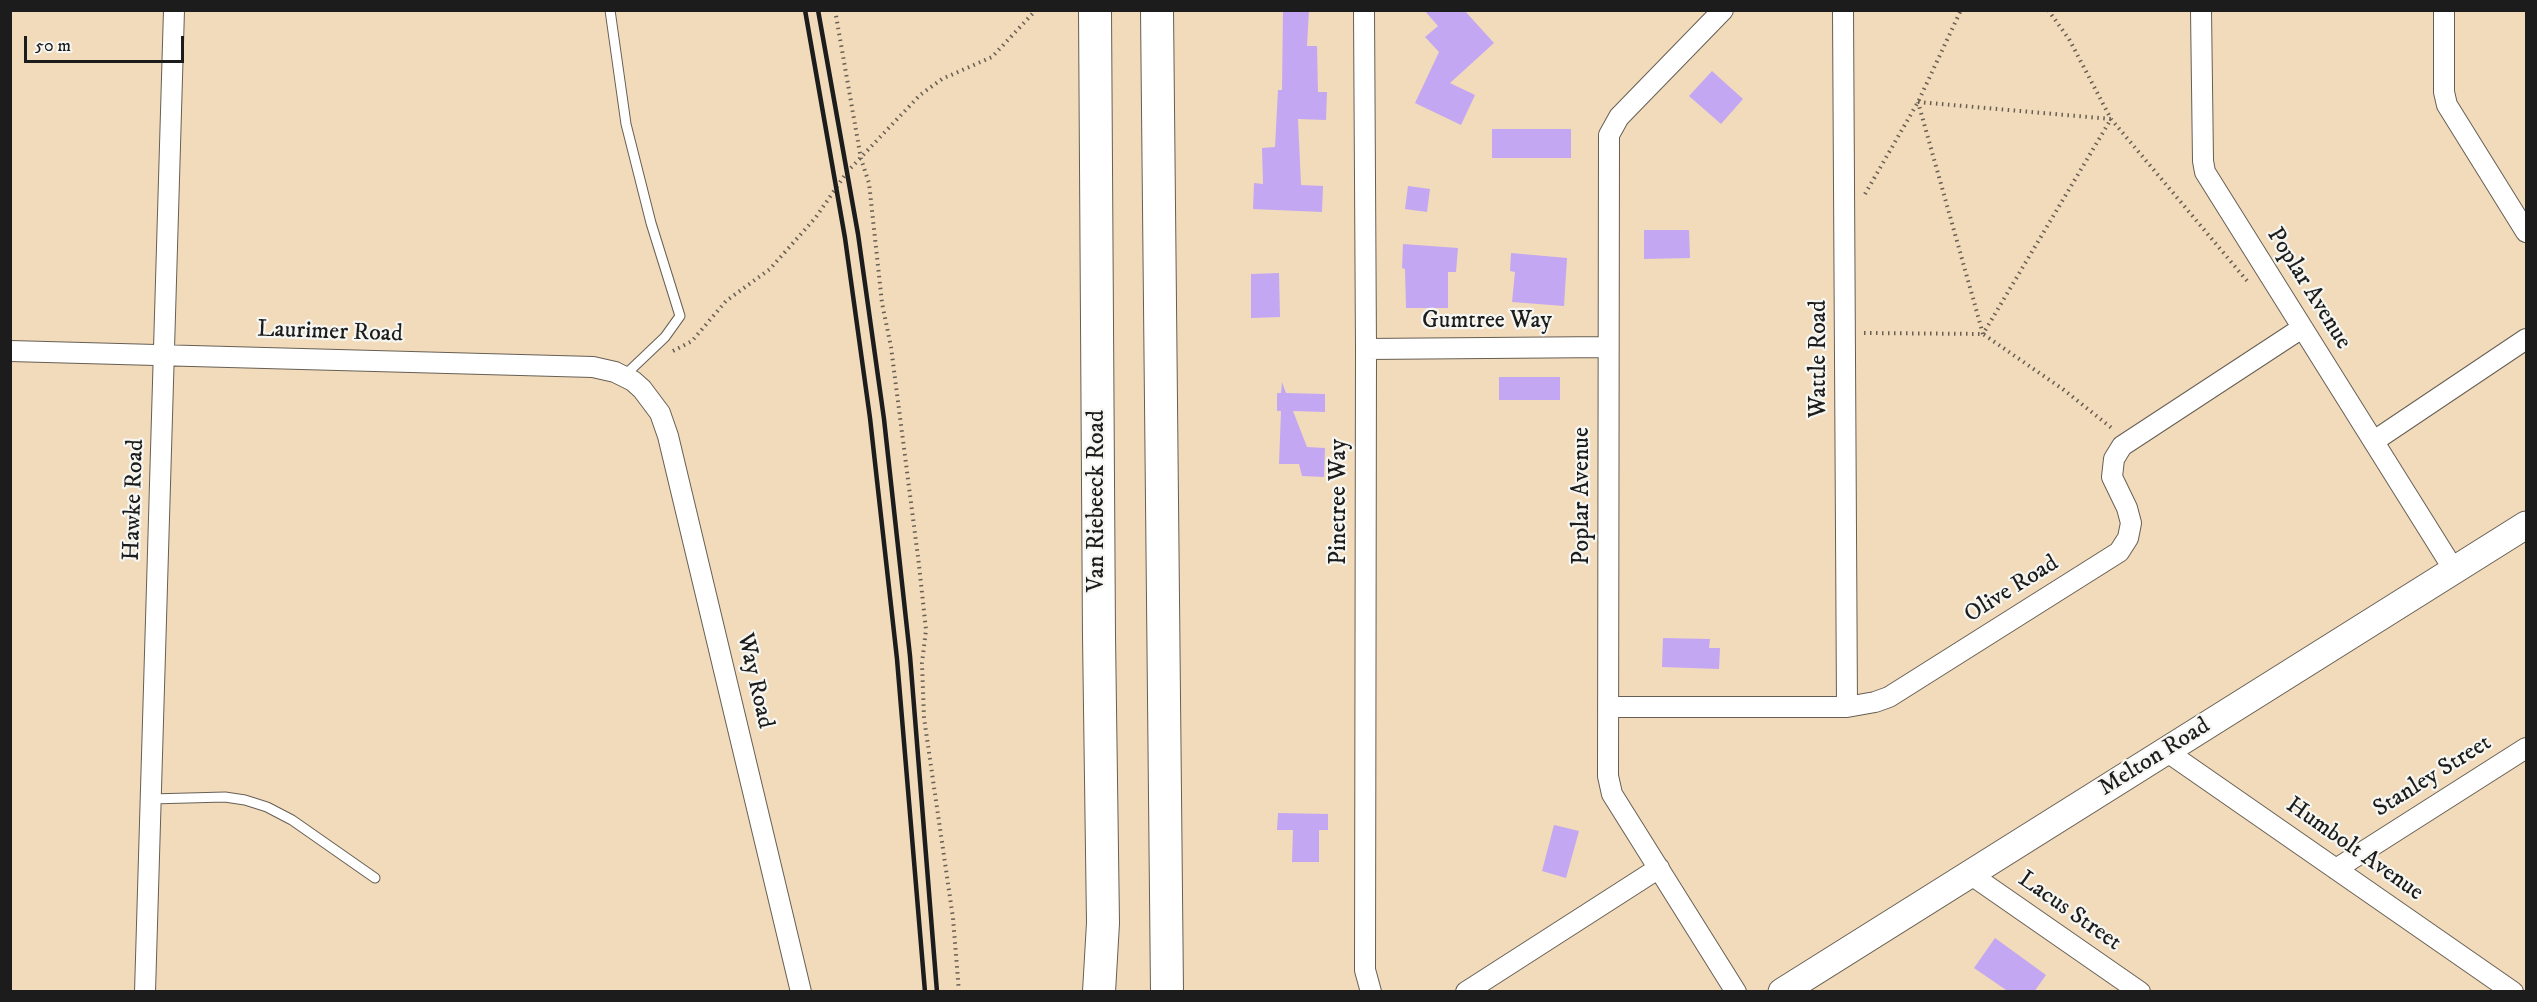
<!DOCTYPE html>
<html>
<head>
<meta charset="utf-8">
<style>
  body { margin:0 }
  #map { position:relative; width:2537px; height:1002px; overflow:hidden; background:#f2dbbb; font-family:"IM FELL DW Pica",serif }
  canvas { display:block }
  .frame { position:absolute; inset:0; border:12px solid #1c1c1c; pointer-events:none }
  .scale { position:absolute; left:24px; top:36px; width:160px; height:27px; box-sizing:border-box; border:3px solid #1c1c1c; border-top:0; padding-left:8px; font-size:18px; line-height:21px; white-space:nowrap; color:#1c1c1c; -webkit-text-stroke:4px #f6f6f2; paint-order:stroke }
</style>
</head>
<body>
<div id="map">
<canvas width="2537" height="1002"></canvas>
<div class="frame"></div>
<div class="scale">50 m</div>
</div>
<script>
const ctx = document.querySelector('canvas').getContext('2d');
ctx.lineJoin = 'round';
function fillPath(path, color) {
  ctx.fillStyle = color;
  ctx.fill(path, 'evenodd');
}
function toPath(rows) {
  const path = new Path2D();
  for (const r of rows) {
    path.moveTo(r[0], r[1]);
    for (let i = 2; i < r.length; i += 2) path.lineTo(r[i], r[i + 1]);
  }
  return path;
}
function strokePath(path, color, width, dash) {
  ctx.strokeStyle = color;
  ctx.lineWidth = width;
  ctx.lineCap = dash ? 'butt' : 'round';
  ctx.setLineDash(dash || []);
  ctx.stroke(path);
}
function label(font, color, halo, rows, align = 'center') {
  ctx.font = font + ' "IM FELL DW Pica",serif';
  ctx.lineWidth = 4.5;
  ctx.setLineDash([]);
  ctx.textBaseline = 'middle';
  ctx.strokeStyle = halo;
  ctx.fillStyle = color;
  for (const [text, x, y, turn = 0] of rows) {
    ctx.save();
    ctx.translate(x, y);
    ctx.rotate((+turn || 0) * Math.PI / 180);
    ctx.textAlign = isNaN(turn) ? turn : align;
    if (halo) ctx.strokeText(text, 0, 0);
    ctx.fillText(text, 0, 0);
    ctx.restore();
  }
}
fillPath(toPath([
  [1283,10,1309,10,1307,46,1317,46,1318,92,1327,92,1326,120,1298,119,1301,185,1323,186,1322,212,1253,209,1254,183,1263,184,1262,148,1275,147,1278,90,1282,90],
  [1424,10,1464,10,1494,43,1450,83,1475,95,1461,125,1415,103,1439,52,1425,37,1438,26],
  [1712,71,1743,99,1721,124,1689,96],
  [1492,129,1571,129,1571,158,1492,158],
  [1408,186,1430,189,1427,212,1405,209],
  [1644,230,1689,230,1690,258,1644,259],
  [1403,244,1458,248,1456,272,1448,272,1448,308,1406,308,1405,269,1402,268],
  [1511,253,1567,258,1564,306,1512,302,1515,272,1510,271],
  [1279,273,1280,317,1251,318,1251,274],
  [1499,377,1560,377,1560,400,1499,400],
  [1282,382,1286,393,1325,394,1325,412,1293,411,1307,447,1325,448,1324,477,1302,476,1299,464,1279,464,1281,411,1277,411,1277,393,1281,393],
  [1663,638,1710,639,1709,648,1720,648,1719,669,1662,667],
  [1278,813,1328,814,1328,830,1319,830,1319,862,1292,862,1293,830,1277,830],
  [1554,825,1579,831,1566,878,1542,871],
  [1995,938,2046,975,2034,992,2009,992,1974,968]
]), '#c3a7f2');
const lane = toPath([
  [610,10,626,124,651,223,680,316,665,337,624,376],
  [151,799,225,797,245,800,267,807,292,820,375,878]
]);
const street = toPath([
  [1364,10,1366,349,1365,970,1371,992],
  [1723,10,1619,117,1609,135,1608,776,1612,794,1736,992],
  [1843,10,1847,707],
  [2201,10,2203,161,2205,172,2454,570],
  [2444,10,2444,92,2447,105,2526,232],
  [1366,349,1608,347],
  [10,351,593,367,615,372,633,381,642,389,660,413,668,436,801,992],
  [2374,441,2526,339],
  [1608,707,1847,707,1875,702,1889,697,2119,552,2128,538,2131,523,2127,508,2112,477,2114,459,2122,446,2302,328],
  [2166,751,2513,992],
  [2336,869,2526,748],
  [1970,874,2140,992],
  [145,992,174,10],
  [1466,992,1659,868]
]);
const secondary = toPath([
  [1782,992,2526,525]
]);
const primary = toPath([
  [1095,10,1099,636,1103,923,1099,992],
  [1157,10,1167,992]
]);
strokePath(lane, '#675f54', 11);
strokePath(street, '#675f54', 22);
strokePath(secondary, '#675f54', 29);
strokePath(primary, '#675f54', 34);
strokePath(toPath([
  [835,10,861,159,869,183,882,303,891,347,919,565,926,630,922,663,924,718,953,918,959,992],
  [2048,10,2069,39,2111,119,2248,282],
  [1918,102,2111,119,1983,334,1918,102],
  [1865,194,1918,102,1961,10],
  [1864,333,1983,334,2064,390,2113,429],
  [673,351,692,341,726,301,770,269,816,217,847,172,920,95,942,79,992,57,1036,10]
]), '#675f54', 4, [1.5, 4.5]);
strokePath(lane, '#fff', 9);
strokePath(street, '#fff', 20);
strokePath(secondary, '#fff', 27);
strokePath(primary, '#fff', 32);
strokePath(toPath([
  [805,10,845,238,870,418,897,659,925,992],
  [818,10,858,234,884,419,910,656,937,992]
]), '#1c1c1c', 4.5);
label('24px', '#1c1c1c', '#f6f6f2', [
  ["Poplar Avenue",2308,289,58],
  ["Gumtree Way",1487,322],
  ["Laurimer Road",330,333,2],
  ["Wattle Road",1820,359,-90],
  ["Poplar Avenue",1583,496,-90],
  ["Hawke Road",135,500,-88],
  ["Van Riebeeck Road",1098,501,-90],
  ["Pinetree Way",1340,502,-90],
  ["Olive Road",2012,590,-32],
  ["Way Road",754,681,77],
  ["Melton Road",2155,758,-32],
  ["Stanley Street",2433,777,-32],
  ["Humbolt Avenue",2354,850,35],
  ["Lacus Street",2069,912,35]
]);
</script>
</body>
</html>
